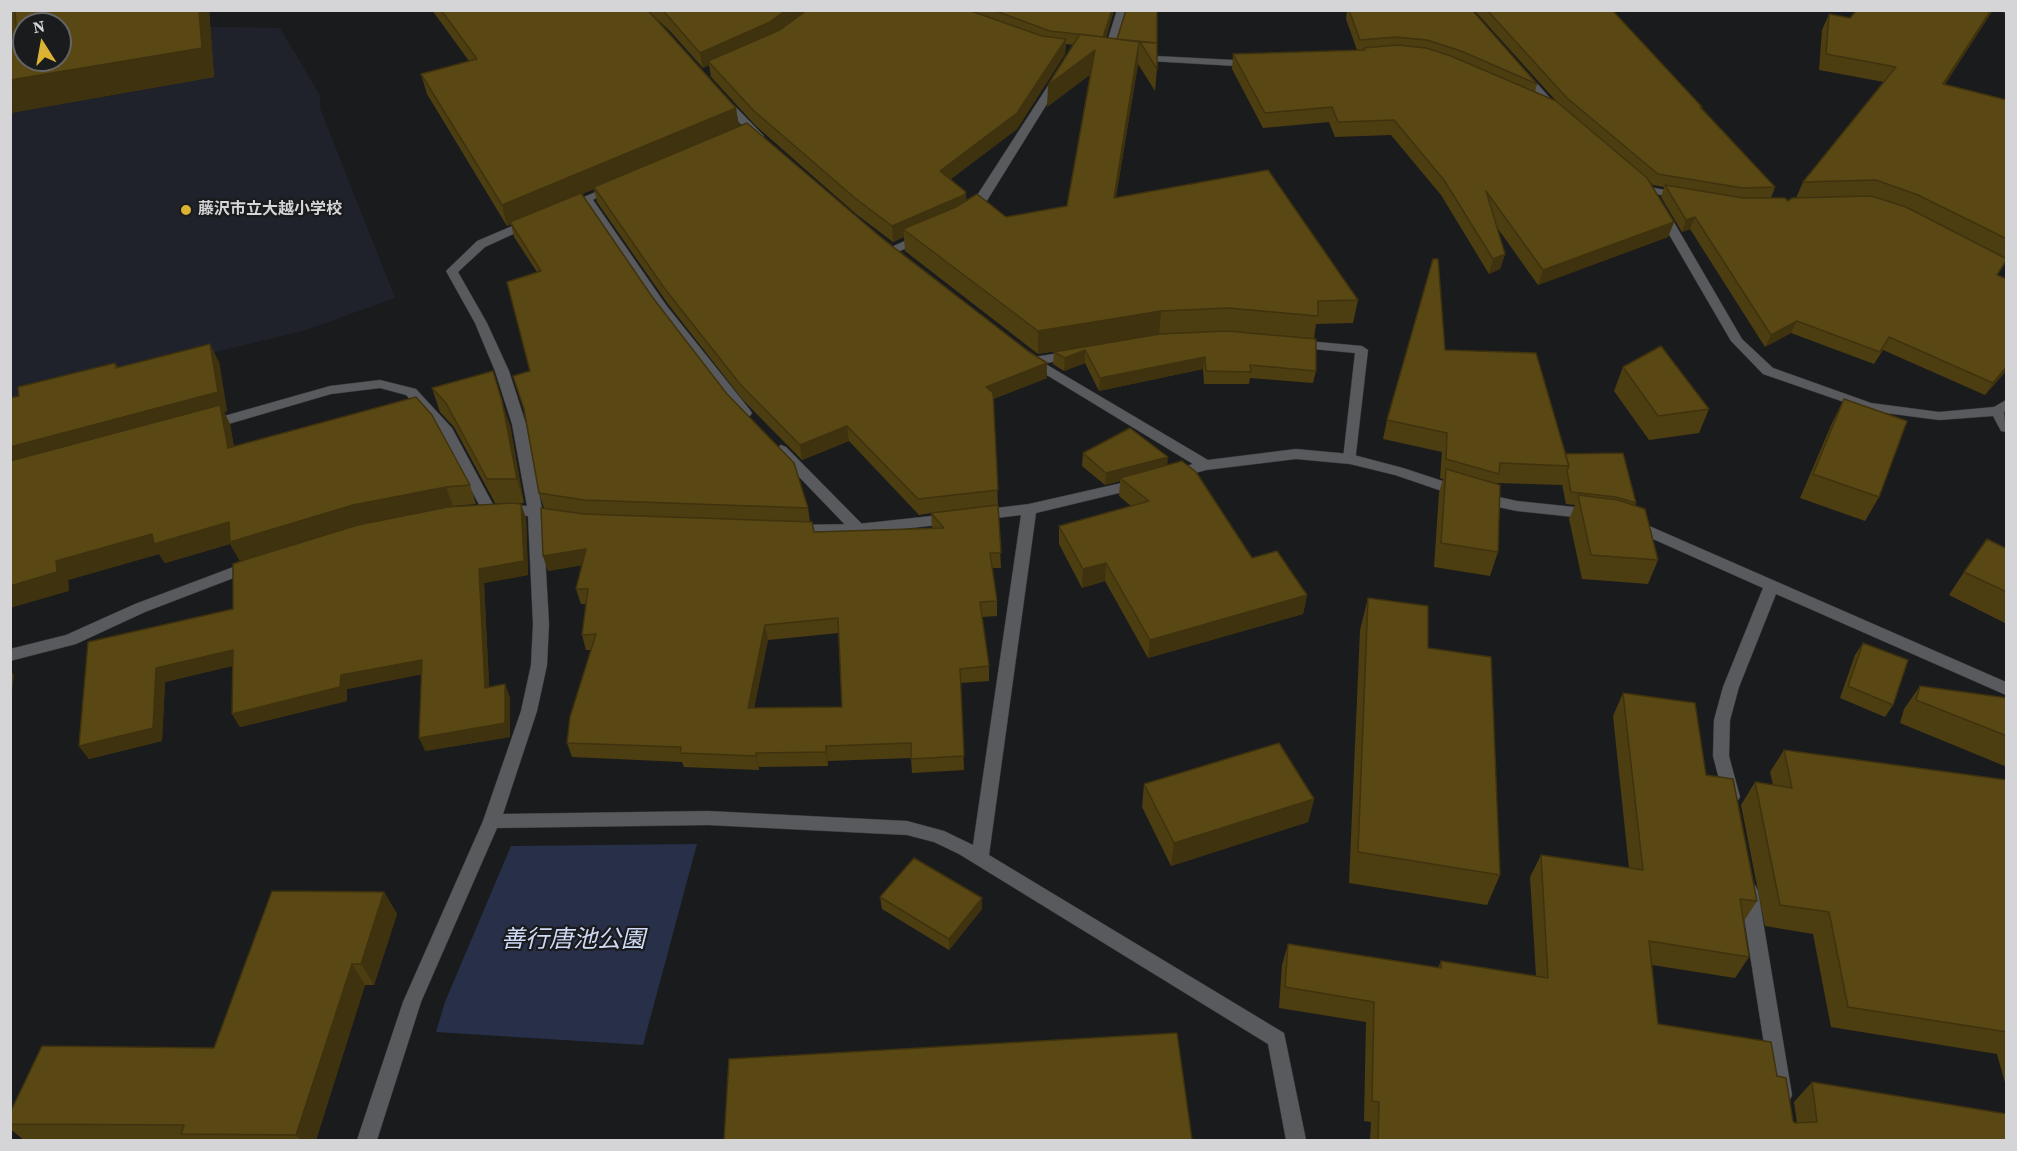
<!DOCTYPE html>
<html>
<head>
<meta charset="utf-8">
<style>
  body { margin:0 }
  #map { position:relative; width:2017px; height:1151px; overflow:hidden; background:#1a1b1d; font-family:"Source Serif 4",serif }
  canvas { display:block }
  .frame { position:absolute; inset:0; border:12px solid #d5d5d7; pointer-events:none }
  .north { position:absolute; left:12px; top:12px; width:60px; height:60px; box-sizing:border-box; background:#1a1b1d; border:2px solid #656567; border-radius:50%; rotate:349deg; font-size:16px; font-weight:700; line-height:24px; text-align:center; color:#d5d5d7 }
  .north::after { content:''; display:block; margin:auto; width:21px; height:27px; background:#dcb233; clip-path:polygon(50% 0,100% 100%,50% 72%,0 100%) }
</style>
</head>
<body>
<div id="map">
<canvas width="2017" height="1151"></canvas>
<div class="frame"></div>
<div class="north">N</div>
</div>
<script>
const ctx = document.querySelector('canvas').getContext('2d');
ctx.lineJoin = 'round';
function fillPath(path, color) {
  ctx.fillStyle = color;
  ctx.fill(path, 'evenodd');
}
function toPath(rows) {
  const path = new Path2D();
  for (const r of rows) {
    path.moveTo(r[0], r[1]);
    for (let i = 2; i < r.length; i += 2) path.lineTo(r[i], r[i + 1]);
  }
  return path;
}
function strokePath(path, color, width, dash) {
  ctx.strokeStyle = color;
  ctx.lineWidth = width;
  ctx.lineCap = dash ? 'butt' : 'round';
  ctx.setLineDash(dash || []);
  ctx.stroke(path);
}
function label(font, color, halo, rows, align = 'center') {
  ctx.font = font + ' "Source Serif 4","Noto Sans JP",serif';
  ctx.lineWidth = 4.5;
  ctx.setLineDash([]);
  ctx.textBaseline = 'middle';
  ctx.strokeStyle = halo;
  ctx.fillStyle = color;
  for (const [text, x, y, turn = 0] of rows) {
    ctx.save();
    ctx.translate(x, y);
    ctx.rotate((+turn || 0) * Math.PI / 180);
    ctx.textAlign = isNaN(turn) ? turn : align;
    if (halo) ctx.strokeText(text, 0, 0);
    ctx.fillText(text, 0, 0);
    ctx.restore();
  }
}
fillPath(toPath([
  [60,24,280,28,320,95,320,108,395,298,306,330,11,402,11,26,24,25,24,60,60,60]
]), '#1f222a');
fillPath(toPath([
  [697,844,643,1045,436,1032,445,1002,511,846]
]), '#273048');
const lane = toPath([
  [1117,10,1127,10,1113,55,1108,58,1103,55,1117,10],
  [1058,75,1063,78,983,207,975,216,967,216,965,214,1053,78,1058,75],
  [1649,187,1682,193,1688,196,1682,199,1645,192,1645,188,1649,187],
  [587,196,591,197,666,305,750,410,752,413,750,416,740,416,658,311,581,199,587,196],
  [922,233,926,234,926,240,895,253,891,254,885,250,922,233],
  [1296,340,1362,346,1368,350,1355,462,1350,464,1343,459,1355,353,1291,347,1290,344,1296,340],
  [1072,351,1078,355,1077,358,1034,365,1027,361,1034,357,1072,351],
  [781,445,786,447,863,525,865,529,863,533,853,533,776,453,774,450,781,445]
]);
const street = toPath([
  [1136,55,1253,61,1258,64,1253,67,1132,60,1132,56,1136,55],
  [1522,70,1526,71,1558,107,1558,111,1550,111,1518,75,1518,71,1522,70],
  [724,98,728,99,764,136,764,140,756,140,720,103,719,101,724,98],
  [614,184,620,187,618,189,571,209,563,209,561,207,614,184],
  [1662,208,1668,212,1742,339,1773,368,1871,403,1939,412,1994,407,2006,400,2006,410,2004,412,2006,432,2001,431,1993,416,1939,420,1870,411,1763,374,1731,341,1656,212,1662,208],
  [531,218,535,220,535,224,485,247,458,272,487,323,509,371,526,424,542,509,566,514,568,518,561,523,543,519,549,624,547,665,537,711,503,814,708,811,907,821,944,831,973,845,1021,515,980,520,973,515,980,510,1029,504,1139,479,1144,481,1146,484,1144,487,1036,513,989,855,1284,1033,1306,1140,1286,1140,1268,1044,959,854,934,842,907,835,708,825,497,828,421,1002,377,1140,357,1140,403,1002,483,821,521,711,531,665,533,624,528,516,503,514,496,509,503,504,527,506,512,424,495,371,475,323,446,271,477,241,531,218],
  [1032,356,1208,460,1296,449,1350,454,1403,468,1476,492,1517,501,1593,509,1600,514,1593,519,1517,511,1474,502,1395,475,1350,464,1296,459,1206,470,1174,479,1169,477,1167,474,1169,471,1193,464,1027,363,1025,360,1032,356],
  [380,380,416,389,452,428,496,510,494,514,484,514,441,433,406,395,380,388,331,394,208,430,201,425,203,422,330,386,380,380],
  [950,514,955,515,957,519,955,523,858,534,795,535,788,530,795,525,858,524,950,514],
  [1631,518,2006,682,2006,695,1776,594,1739,687,1730,720,1729,756,1740,797,1737,802,1731,804,1725,802,1713,756,1714,720,1723,687,1763,588,1626,527,1624,523,1626,519,1631,518],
  [252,560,257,561,259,565,257,569,145,612,76,644,10,661,10,649,66,635,135,604,252,560],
  [1749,883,1755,885,1758,891,1792,1095,1789,1102,1782,1104,1775,1102,1772,1095,1740,891,1743,885,1749,883]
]);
strokePath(lane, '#373839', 1);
strokePath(street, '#373839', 1);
fillPath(lane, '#595a5d');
fillPath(street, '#595a5d');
fillPath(toPath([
  [10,10,209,10,214,77,10,113,10,40,17,39,16,36,10,36],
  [432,10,647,10,736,108,739,126,1028,351,1047,363,1047,378,993,399,1001,568,992,568,997,601,997,616,982,617,989,666,989,681,961,683,964,770,912,773,911,758,828,761,828,766,759,767,759,770,684,767,682,762,572,757,567,743,591,650,586,650,582,635,586,604,581,604,576,589,582,565,548,571,543,556,544,508,539,493,530,371,537,272,514,237,511,224,507,226,427,94,421,74,469,61],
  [594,189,597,202,668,304,743,400,802,460,849,441,919,515,931,513,932,528,814,532,810,522,808,508,653,298,582,194],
  [839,633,842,707,754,708,768,640],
  [648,10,1114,10,1106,38,1117,39,1126,10,1157,69,1155,91,1138,64,1139,53,1138,64,1116,197,1358,300,1353,323,1316,324,1314,339,1316,371,1313,383,1250,378,1249,384,1204,384,1203,369,1099,391,1085,363,1064,371,1053,364,1054,352,1225,331,1159,334,1038,354,905,251,904,237,893,242,856,214,756,126,711,77,709,65,703,68,670,31,649,12],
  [1066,44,1073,45,1047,107,1090,74,1067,206,1006,217,966,200,951,179,1017,129,1065,54],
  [1347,10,1472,10,1537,84,1535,92,1557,102,1474,10,1612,10,1702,107,1702,108,1775,187,1771,198,1788,201,1796,198,1803,182,1884,82,1819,70,1822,30,1829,14,1850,18,1857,10,1993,10,1945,84,2007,100,2007,260,1997,275,2007,279,2007,370,1985,395,1883,350,1874,364,1791,333,1765,347,1690,229,1682,232,1661,197,1664,187,1653,185,1650,182,1674,222,1668,237,1538,285,1496,226,1505,254,1500,269,1489,274,1441,195,1391,135,1335,137,1329,122,1263,128,1232,69,1233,54,1357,50,1346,19],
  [1997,10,2007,10,2007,14],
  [1445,350,1565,454,1636,503,1635,506,1658,560,1648,584,1582,579,1569,519,1575,505,1566,504,1562,484,1562,485,1497,483,1498,552,1490,576,1434,567,1439,493,1443,479,1440,478,1442,452,1383,439,1387,420],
  [219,362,227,411,224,412,230,424,234,447,470,485,476,504,453,506,360,524,511,503,495,503,454,427,440,412,432,388,510,425,524,503,514,503,521,504,526,518,528,575,484,583,489,687,505,684,510,698,510,737,425,751,422,674,347,689,347,701,240,727,232,714,232,666,165,682,162,741,89,759,79,746,233,609,246,559,240,561,230,544,165,563,159,554,68,580,69,591,19,396,115,363,118,367],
  [1623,367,1709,409,1699,433,1649,440,1614,391],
  [1844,399,1879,497,1865,521,1800,498,1832,423],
  [1083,453,1167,465,1252,558,1307,595,1303,614,1148,658,1105,581,1082,588,1059,544,1059,526,1131,506,1119,496,1120,481,1105,485,1082,466],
  [2007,549,2007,624,1949,595,1964,572],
  [1368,598,1428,648,1500,875,1487,905,1349,883,1360,630],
  [1863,643,1893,705,1885,717,1840,698,1855,655],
  [1920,686,2007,698,2007,767,1900,723,1904,709],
  [1623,693,1706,775,1757,901,1744,921,1749,957,1735,978,1652,965,1658,1024,1777,1076,1793,1121,1795,1123,1797,1123,1794,1102,1812,1082,2007,1140,1370,1140,1371,1122,1364,1121,1366,1022,1279,1008,1282,965,1288,944,1438,968,1441,961,1536,976,1530,877,1541,855,1629,868,1613,716],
  [1784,750,2007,780,2007,1090,1997,1054,1831,1027,1813,934,1765,926,1741,805,1755,782,1773,785,1770,772],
  [1144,784,1314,799,1308,822,1171,866,1142,807],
  [384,892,397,914,374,985,365,985,316,1140,24,1140,10,1129,10,1113,214,1048],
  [880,897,982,898,982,909,949,950,882,909]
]), '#4d3e11');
fillPath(toPath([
  [199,10,209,10,214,77,10,113,10,80],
  [786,10,809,10,772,37,708,61,709,65,703,68,700,53],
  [1112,10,1114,10,1103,49,1103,37],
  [1991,10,1993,10,1935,100,1943,84],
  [1066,39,1065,54,1017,129,940,187,940,171],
  [1139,42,1138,64,1112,220,1114,198],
  [1095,50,1094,72,1047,107,1048,85],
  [736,108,739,128,594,187,594,189,507,226,502,205],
  [966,192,967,208,903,229,904,237,893,242,892,226],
  [1695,217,1690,229,1682,232,1686,220],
  [1674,222,1668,237,1538,285,1543,270],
  [1505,254,1500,269,1489,274,1493,259],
  [1161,311,1159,334,1038,354,1038,331],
  [1797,321,1791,333,1765,347,1771,335],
  [210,344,219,362,227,411,224,412,230,424,237,467,10,470,10,447],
  [1085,350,1085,363,1064,371,1065,358],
  [1205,357,1203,369,1099,391,1100,378],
  [1047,363,1047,378,986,402,986,387],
  [2007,366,2007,370,1985,395,1993,383],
  [502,401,510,425,524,503,517,479],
  [847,426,849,441,802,460,800,445],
  [1168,457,1167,469,1120,478,1120,481,1105,485,1106,473],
  [446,487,453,506,361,524,240,561,230,544,165,563,159,554,68,580,69,591,10,608,10,586,56,561,152,534,353,505],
  [521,504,526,518,528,575,484,583,490,701,485,688,479,569],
  [586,549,590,564,548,571,543,556],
  [1106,563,1105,581,1082,588,1083,569],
  [1307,595,1303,614,1148,658,1150,640],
  [765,625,768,640,751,723,748,708],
  [233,650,240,664,165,682,162,741,89,759,79,746,156,668],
  [422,660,428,673,347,689,347,701,240,727,232,714,341,675],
  [10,670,14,675,10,708],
  [505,684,510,698,510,737,425,751,419,738],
  [826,746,828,761,828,766,826,752],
  [756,753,759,767,759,770,756,756],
  [1314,799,1308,822,1171,866,1174,843],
  [384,892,397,914,374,985,361,964],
  [982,898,982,909,949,950,949,939],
  [352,964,365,985,316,1140,301,1140,296,1135]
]), '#3f320e');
const building = toPath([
  [15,10,199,10,202,48,10,80,10,40,17,39,15,10],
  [24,24,60,24,60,60,24,60,24,24],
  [441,10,647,10,655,18,736,108,502,205,421,74,477,59,441,10],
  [662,10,786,10,770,22,700,53,667,15,662,10],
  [807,10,968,10,1042,36,1066,39,1017,113,940,171,966,192,964,195,892,226,855,198,753,110,708,61,780,30,807,10],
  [993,10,1112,10,1103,37,1050,31,993,10],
  [1126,10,1157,10,1157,43,1117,39,1126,10],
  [1349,10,1472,10,1537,84,1461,51,1427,40,1396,37,1360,40,1349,10],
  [1487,10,1612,10,1702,107,1700,107,1775,187,1743,188,1658,174,1567,98,1487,10],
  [1857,10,1991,10,1943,84,2007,100,2007,239,1918,195,1876,180,1803,182,1896,67,1826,54,1829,14,1850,18,1857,10],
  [1080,34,1139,42,1114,198,1268,170,1358,300,1318,301,1318,316,1228,308,1161,311,1038,331,903,229,956,207,977,194,1006,217,1067,206,1095,50,1048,85,1080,34],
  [1140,42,1157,43,1157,69,1140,42],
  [1397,45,1426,48,1451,56,1556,101,1647,178,1674,222,1543,270,1486,191,1505,254,1493,259,1444,180,1394,120,1338,122,1332,107,1265,113,1233,54,1365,50,1364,48,1397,45],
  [747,123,884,240,1028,351,1047,363,986,387,993,393,998,490,918,499,847,426,800,445,740,384,665,289,594,187,747,123],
  [1665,185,1743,198,1785,198,1788,201,1792,198,1871,196,1906,207,2007,259,1997,275,2007,279,2007,366,1993,383,1889,337,1880,352,1797,321,1771,335,1695,217,1686,220,1665,185],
  [581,193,653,298,727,394,794,463,808,508,584,500,539,493,524,409,513,376,530,371,507,282,541,271,510,222,581,193],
  [1433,259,1438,259,1445,350,1536,353,1569,466,1500,463,1499,474,1446,459,1447,433,1387,420,1433,259],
  [1227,331,1316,339,1316,371,1250,365,1251,372,1206,371,1205,357,1100,378,1085,350,1065,358,1054,352,1160,334,1227,331],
  [210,344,218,392,10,447,10,398,19,396,18,387,115,363,116,368,210,344],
  [1661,346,1709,409,1658,416,1623,367,1661,346],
  [493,371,502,401,517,479,487,479,446,403,432,388,493,371],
  [416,397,432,415,470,485,446,487,353,505,230,542,229,522,154,544,152,534,56,561,57,572,10,586,10,461,220,405,228,448,416,397],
  [1844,399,1907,421,1879,497,1813,474,1844,399],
  [1130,428,1168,457,1106,473,1083,453,1130,428],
  [1623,453,1636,503,1616,497,1571,492,1567,471,1569,466,1565,454,1623,453],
  [1182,461,1196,472,1252,558,1277,551,1307,595,1150,640,1106,563,1083,569,1059,526,1149,501,1120,478,1182,461],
  [1446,469,1500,485,1498,552,1441,543,1446,469],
  [1578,495,1618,500,1645,509,1658,560,1591,555,1578,495],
  [513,503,521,504,524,561,479,569,485,688,505,684,505,723,419,738,422,660,341,675,340,687,232,714,233,650,156,668,153,728,79,746,88,642,233,609,233,564,247,559,358,525,448,507,513,503],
  [998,505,1001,553,990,553,997,601,980,602,989,666,960,669,964,756,911,759,911,743,826,746,826,752,756,753,756,756,680,753,681,747,567,743,570,717,596,634,582,635,588,589,576,589,586,549,543,556,541,508,584,514,812,522,814,532,944,528,931,513,998,505],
  [838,618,842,707,748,708,765,625,838,618],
  [1987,539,2007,549,2007,592,1964,572,1987,539],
  [1368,598,1428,606,1428,648,1491,657,1500,875,1358,852,1368,598],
  [1863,643,1908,660,1893,705,1848,686,1863,643],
  [1920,686,2007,698,2007,736,1916,700,1920,686],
  [1623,693,1695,703,1706,775,1733,779,1757,901,1740,899,1749,957,1649,941,1658,1024,1771,1042,1777,1076,1786,1078,1793,1121,1795,1123,1817,1122,1812,1082,2007,1114,2007,1140,1378,1140,1379,1102,1372,1101,1374,1002,1285,987,1288,944,1441,968,1441,961,1548,978,1541,855,1643,870,1623,693],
  [1279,743,1314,799,1174,843,1144,784,1279,743],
  [1784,750,2007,780,2007,1032,1848,1007,1829,912,1780,905,1755,782,1792,788,1784,750],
  [914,858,982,898,949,939,880,897,914,858],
  [272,891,384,892,361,964,352,964,296,1135,181,1134,184,1125,10,1124,10,1113,42,1046,214,1048,272,891],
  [1177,1033,1192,1140,724,1140,729,1059,1177,1033]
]);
fillPath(building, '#5a4814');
strokePath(building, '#3f320e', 1.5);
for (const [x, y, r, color] of [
  [186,210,6,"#dcb233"]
]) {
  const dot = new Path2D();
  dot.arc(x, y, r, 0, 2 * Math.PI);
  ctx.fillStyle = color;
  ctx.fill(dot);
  strokePath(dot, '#1a1b1d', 2);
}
label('bold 16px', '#d5d5d7', '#1a1b1d', [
  ["藤沢市立大越小学校",198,210]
], 'left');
label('italic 24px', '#cfdaf6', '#1a1b1d', [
  ["善行唐池公園",573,941]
]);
</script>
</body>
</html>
